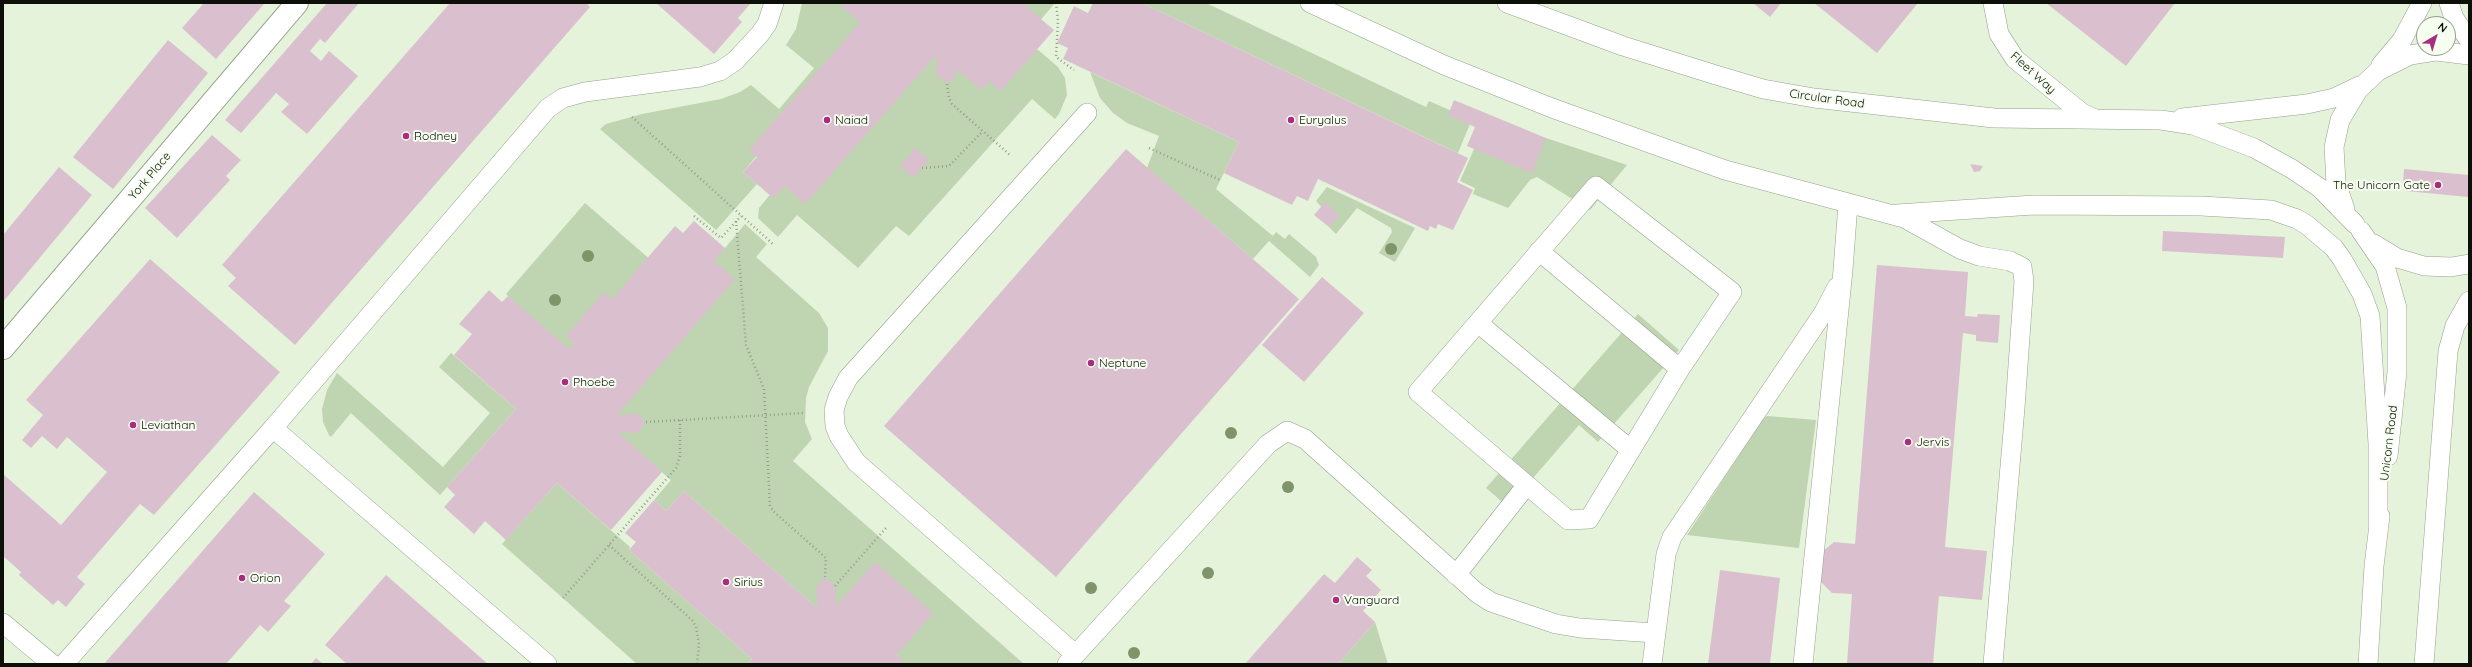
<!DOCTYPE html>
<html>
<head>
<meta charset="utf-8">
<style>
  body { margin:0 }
  #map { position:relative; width:2472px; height:667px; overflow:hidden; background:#e5f3db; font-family:Quicksand,sans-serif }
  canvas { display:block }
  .frame { position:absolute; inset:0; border:4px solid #0c1009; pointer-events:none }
  .north { position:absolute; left:2416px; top:16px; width:40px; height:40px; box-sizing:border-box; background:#f6fef0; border:1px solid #989f94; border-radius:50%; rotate:38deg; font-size:11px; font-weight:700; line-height:16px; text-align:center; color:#0c1009 }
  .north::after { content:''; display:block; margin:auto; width:14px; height:18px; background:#a82d80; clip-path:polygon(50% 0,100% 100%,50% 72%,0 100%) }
</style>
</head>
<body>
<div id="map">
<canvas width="2472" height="667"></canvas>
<div class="frame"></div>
<div class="north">N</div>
</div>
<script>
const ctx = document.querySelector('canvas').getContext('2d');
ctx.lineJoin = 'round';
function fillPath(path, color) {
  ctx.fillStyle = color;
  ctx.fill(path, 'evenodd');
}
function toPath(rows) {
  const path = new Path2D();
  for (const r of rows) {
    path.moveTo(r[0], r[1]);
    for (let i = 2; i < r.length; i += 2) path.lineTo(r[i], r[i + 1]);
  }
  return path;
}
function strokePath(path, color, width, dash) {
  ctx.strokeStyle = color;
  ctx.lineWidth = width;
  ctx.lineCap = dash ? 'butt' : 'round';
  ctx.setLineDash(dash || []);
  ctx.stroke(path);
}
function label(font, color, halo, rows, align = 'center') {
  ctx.font = font + ' Quicksand,sans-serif';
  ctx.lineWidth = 4;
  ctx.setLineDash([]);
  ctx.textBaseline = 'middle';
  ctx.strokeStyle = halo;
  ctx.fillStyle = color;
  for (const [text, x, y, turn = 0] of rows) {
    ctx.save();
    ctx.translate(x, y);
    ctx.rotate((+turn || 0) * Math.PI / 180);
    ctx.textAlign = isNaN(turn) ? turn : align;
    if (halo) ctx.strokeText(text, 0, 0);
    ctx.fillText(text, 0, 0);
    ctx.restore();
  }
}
fillPath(toPath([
  [802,3,842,3,868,24,743,172,757,184,716,230,600,129,606,124,642,114,721,99,740,92,751,85,779,109,814,68,786,45,796,29],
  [1018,3,1055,3,1038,23],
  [1142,3,1206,3,1426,107,1429,101,1454,112,1470,124,1458,153],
  [939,33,1037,49,1058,67,1065,78,1067,95,1059,114,1055,119,1032,99,909,236,896,226,858,268,797,215,778,237,758,218,759,208,787,174],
  [1090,72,1239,142,1216,189,1273,236,1276,232,1285,239,1289,234,1316,257,1319,265,1310,277,1269,241,1253,259,1147,168,1159,136,1127,123,1113,113,1100,98],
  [1546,138,1627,165,1590,210,1537,177,1530,180,1508,208,1473,194,1475,188,1460,181,1474,149],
  [1327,187,1415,228,1395,262,1379,253,1392,232,1391,228,1357,208,1336,234,1329,227,1325,211,1316,201],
  [585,203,652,261,572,359,506,294],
  [745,224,767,244,756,257,819,313,828,328,828,351,809,387,806,398,805,422,812,439,793,461,1024,664,905,664,896,655,836,625,684,491,666,511,654,500,671,480,605,424,656,307,725,248],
  [1638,314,1679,350,1598,442,1579,425,1508,507,1486,488],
  [451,353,516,409,440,495,351,413,331,437,329,435,323,422,322,409,327,390,337,373,443,467,490,413,439,367],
  [1767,416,1816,420,1799,548,1687,535,1762,420],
  [557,483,630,547,629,550,752,659,748,664,637,664,502,544],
  [1375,622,1388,664,1338,664]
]), '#bfd4b0');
fillPath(toPath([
  [204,3,265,3,216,59,182,28],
  [327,3,359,3,325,43,320,39,310,51,321,61,329,51,358,76,307,134,281,112,289,104,276,93,241,133,225,120],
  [450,3,586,3,590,7,295,345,228,286,236,278,222,265],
  [656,3,751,3,738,18,742,22,714,54],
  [838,3,1022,3,1054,30,1001,91,989,81,981,90,957,69,956,75,947,84,936,74,937,54,805,204,785,186,773,198,743,172,757,157,749,150,860,22],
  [1093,3,1142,3,1468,158,1457,182,1473,190,1453,230,1438,224,1436,229,1430,226,1428,231,1318,179,1308,201,1297,196,1292,205,1224,173,1239,142,1063,59,1068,48,1057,43,1074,6,1088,13],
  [1753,3,1781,3,1770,17],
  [1814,3,1918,3,1877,53],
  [2046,3,2175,3,2126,66],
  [168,40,208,73,113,189,73,157],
  [1454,100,1546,138,1532,173,1467,146,1475,127,1448,115],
  [212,135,241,160,226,176,230,180,177,238,145,208],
  [915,148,929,160,913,178,900,166],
  [1126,149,1299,299,1056,577,884,426],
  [1970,164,1983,166,1980,171,1974,172],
  [59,167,92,195,3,302,3,235],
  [2404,169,2469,175,2468,197,2406,191,2407,182,2403,182],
  [1325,202,1339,215,1329,227,1314,215],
  [694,221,725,248,714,261,735,279,617,415,637,414,646,422,637,433,618,432,662,472,611,530,557,483,506,540,485,521,474,534,444,507,455,495,447,487,516,409,454,355,472,334,459,324,489,290,502,302,508,296,569,349,574,343,566,336,604,292,612,299,675,226,683,233],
  [2163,231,2285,237,2283,258,2162,251],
  [150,259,280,372,154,515,140,504,77,577,85,584,66,607,58,600,53,605,19,575,21,572,3,556,3,474,61,525,107,472,67,437,57,449,42,436,31,448,22,440,43,415,26,400],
  [1877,265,1968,272,1965,316,1977,317,1978,314,2000,315,1998,343,1976,341,1976,335,1963,333,1945,547,1987,551,1982,600,1939,596,1933,664,1847,664,1852,594,1832,593,1819,580,1822,552,1834,542,1855,544],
  [1322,277,1364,313,1304,382,1262,345],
  [684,491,817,608,816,588,825,577,835,586,836,606,875,562,933,613,896,655,907,664,748,664,752,659,629,550,636,542,625,533,654,500,666,511],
  [254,492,325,554,284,601,291,606,268,632,260,625,226,664,104,664],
  [1357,557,1372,570,1366,576,1381,590,1363,611,1375,622,1338,664,1245,664,1324,574,1335,583],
  [1720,570,1780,578,1770,664,1708,664],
  [386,575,488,664,347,664,325,645],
  [316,658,323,664,311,664]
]), '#dac0ce');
const service = toPath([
  [1310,3,1444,65,1552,108,1725,170,1904,218,1960,249,1979,256,2010,261,2022,267,2024,281,2015,408,1993,664],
  [1507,3,1623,46,1716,75,1763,89,1814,98,1994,118,2161,120,2193,125,2254,148,2292,169,2320,188,2355,224],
  [1993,3,1999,34,2015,59,2082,113,2095,119],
  [2449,3,2454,18,2469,40],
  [2381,65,2402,40,2422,3],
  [2182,118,2307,104,2334,98,2359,86],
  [1596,186,1732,292,1680,369,1589,519,1568,520,1418,392,1596,186],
  [2345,209,2336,183,2334,147,2340,120,2358,90,2378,71,2410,55,2436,51,2469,55],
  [1897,214,2034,205,2201,206,2271,210,2297,219,2307,225,2334,248,2342,259,2362,294,2370,316,2378,444,2378,528],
  [2361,231,2385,266,2397,308,2397,372,2388,456],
  [2374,244,2397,258,2424,266,2451,267,2469,264],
  [1539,251,1680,369],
  [1478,323,1631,450],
  [1456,575,1526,486],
  [3,623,52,664],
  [1075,654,856,462,839,436,835,426,834,410,838,397,848,378,1087,113],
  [64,664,273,428],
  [547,664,273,428,548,108,563,98,585,92,700,77,720,71,735,61,760,34,767,24,774,3],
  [1067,664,1268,444,1287,431,1305,439,1477,593,1491,602,1556,624,1580,628,1655,633],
  [1652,664,1666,554,1672,537,1824,312,1837,287],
  [1803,664,1843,270,1848,204],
  [2368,664,2374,566,2380,516],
  [2424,664,2448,351,2455,326,2469,301]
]);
const minor = toPath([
  [3,348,297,3]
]);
strokePath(service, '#95a28c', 20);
strokePath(minor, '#95a28c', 24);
strokePath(toPath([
  [1056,3,1058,21,1056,57,1074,70],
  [947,84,949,98,952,104,1010,155],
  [632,117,774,245],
  [1149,148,1220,180],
  [922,168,949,166,983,131],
  [694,216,721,238,741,216],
  [736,221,746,345,764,389,770,506,773,511,826,558,825,577],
  [646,422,804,413],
  [609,545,693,621,696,627,699,644,697,664],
  [835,586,886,528],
  [563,598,676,468,680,456,680,420]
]), '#949e8c', 2.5, [1, 3]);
strokePath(service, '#fff', 19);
strokePath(minor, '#fff', 22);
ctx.fillStyle = '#7f9569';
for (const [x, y] of [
  [1391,249],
  [588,256],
  [555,300],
  [1231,433],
  [1288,487],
  [1208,573],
  [1091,588],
  [1134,653]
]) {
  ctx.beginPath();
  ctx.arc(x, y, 6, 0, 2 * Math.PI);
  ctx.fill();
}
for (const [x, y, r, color] of [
  [827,120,4,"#a82d80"],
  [1291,120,4,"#a82d80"],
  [406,136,4,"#a82d80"],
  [2438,185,4,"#a82d80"],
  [1091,363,4,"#a82d80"],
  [565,382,4,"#a82d80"],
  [133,425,4,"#a82d80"],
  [1908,442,4,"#a82d80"],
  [242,578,4,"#a82d80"],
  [726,582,4,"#a82d80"],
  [1336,600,4,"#a82d80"]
]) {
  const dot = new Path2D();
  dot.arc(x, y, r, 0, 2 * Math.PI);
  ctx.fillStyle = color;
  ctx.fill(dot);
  strokePath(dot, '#f6fef0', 1.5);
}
label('12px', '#0c1009', '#f6fef0', [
  ["Fleet Way",2033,73,42],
  ["Circular Road",1827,99,8],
  ["York Place",150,176,-50],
  ["Unicorn Road",2389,443,-83]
]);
label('12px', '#0c1009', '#f6fef0', [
  ["Naiad",835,120],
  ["Euryalus",1299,120],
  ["Rodney",414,136],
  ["The Unicorn Gate",2430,185,"right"],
  ["Neptune",1099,363],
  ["Phoebe",573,382],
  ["Leviathan",141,425],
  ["Jervis",1916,442],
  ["Orion",250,578],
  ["Sirius",734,582],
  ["Vanguard",1344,600]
], 'left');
</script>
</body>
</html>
